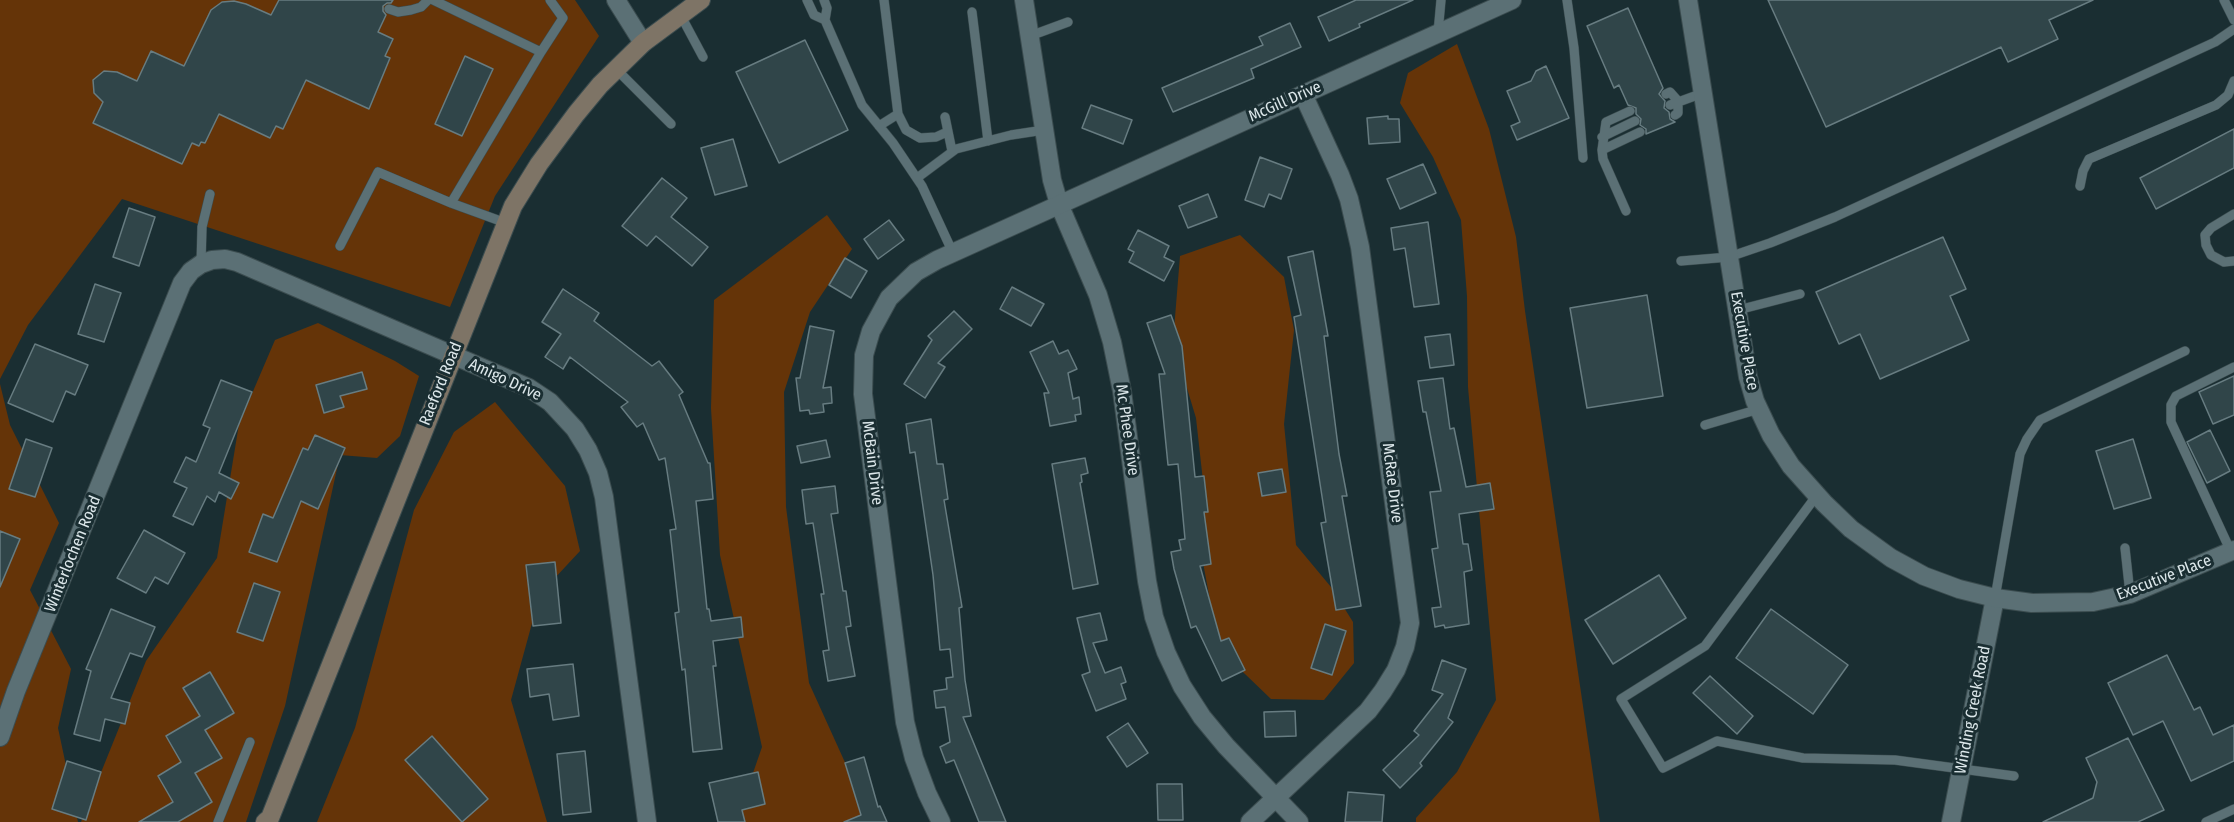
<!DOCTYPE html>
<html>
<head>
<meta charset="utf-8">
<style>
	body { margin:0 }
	canvas { display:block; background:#1a2e32 }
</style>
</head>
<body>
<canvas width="2234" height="822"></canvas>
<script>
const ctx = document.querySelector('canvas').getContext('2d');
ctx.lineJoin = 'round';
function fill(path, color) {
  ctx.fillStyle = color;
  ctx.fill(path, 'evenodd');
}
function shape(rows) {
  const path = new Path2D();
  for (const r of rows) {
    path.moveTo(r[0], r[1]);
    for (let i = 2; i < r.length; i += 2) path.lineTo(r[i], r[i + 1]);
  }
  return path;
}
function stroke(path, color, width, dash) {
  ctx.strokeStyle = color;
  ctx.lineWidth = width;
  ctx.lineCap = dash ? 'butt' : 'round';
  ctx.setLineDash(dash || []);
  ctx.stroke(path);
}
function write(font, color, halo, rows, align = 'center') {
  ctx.font = font + ' "Fira Sans Condensed",sans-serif';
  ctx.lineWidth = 6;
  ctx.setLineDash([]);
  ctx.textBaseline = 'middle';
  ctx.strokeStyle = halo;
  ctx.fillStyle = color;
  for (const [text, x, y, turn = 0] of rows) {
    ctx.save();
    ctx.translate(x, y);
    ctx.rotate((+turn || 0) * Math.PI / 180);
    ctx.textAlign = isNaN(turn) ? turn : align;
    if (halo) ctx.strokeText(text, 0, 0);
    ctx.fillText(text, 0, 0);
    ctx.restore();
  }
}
const green = shape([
	[0,0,575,0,599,36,495,196,450,307,122,199,28,325,0,379],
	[1457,44,1489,129,1516,237,1525,311,1600,822,1416,822,1416,818,1457,772,1496,700,1468,387,1467,296,1461,220,1433,157,1400,103,1408,73],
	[827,215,852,249,810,312,784,392,786,507,809,683,872,822,736,822,762,747,720,555,711,408,714,300],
	[1240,235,1284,277,1294,330,1284,424,1296,545,1331,587,1353,622,1354,663,1324,700,1271,699,1219,649,1202,557,1204,490,1196,418,1173,342,1180,256],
	[318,323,395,361,419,376,400,436,377,458,340,455,285,706,246,822,81,822,146,661,217,558,239,424,275,340],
	[0,384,10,425,59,523,30,590,71,669,58,728,78,822,0,822],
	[495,402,565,486,580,551,540,594,511,700,547,822,317,822,355,728,414,510,454,432]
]);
const building = shape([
	[279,0,393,0,391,3,387,3,383,6,383,11,386,15,378,32,393,39,385,56,390,58,369,109,306,80,283,129,276,126,270,138,219,114,205,143,201,142,199,146,192,143,182,164,93,123,103,102,94,93,93,80,104,71,117,72,137,81,151,51,184,66,211,10,222,2,234,1,246,4,271,15,279,0],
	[1356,0,1413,0,1359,24,1360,27,1329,41,1318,17,1356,0],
	[1768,0,2093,0,2049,20,2058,39,2008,62,2001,47,1826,127,1768,0],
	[1628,8,1663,88,1659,94,1665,101,1664,108,1669,112,1670,119,1675,122,1646,134,1646,129,1640,125,1641,119,1636,114,1636,108,1628,105,1619,85,1614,88,1587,26,1628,8],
	[1290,23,1301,47,1251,69,1254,78,1173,112,1162,88,1263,45,1259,37,1290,23],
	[805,40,848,130,779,163,736,72,805,40],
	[465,56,493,69,462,136,435,124,465,56],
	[1546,66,1569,118,1517,140,1511,126,1520,122,1507,91,1531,81,1536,71,1546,66],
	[1091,105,1132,120,1123,144,1082,128,1091,105],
	[1388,116,1388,119,1399,119,1400,142,1369,144,1367,118,1388,116],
	[2234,129,2234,168,2156,209,2140,178,2234,129],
	[733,139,747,186,715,195,701,148,733,139],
	[1260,157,1292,169,1281,199,1269,194,1264,207,1245,200,1260,157],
	[1423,164,1436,193,1400,209,1387,179,1423,164],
	[662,178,687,198,671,217,708,247,692,266,656,236,647,246,622,226,662,178],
	[1208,194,1217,217,1188,228,1179,206,1208,194],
	[129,208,155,217,139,266,113,257,129,208],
	[889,220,904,240,878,259,864,239,889,220],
	[1428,222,1439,304,1414,307,1405,248,1394,250,1391,228,1428,222],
	[1138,230,1169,246,1164,257,1174,262,1164,281,1129,262,1134,252,1128,249,1138,230],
	[1943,237,1966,289,1950,296,1969,340,1880,379,1860,334,1839,344,1816,292,1943,237],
	[1313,251,1328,336,1324,336,1339,454,1347,496,1342,496,1361,606,1336,610,1321,523,1326,522,1294,317,1301,315,1288,257,1313,251],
	[845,258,867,271,851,298,829,285,845,258],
	[95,284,121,293,104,342,78,334,95,284],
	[1012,287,1044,304,1031,326,1000,309,1012,287],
	[563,289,599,313,594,321,652,366,659,361,683,392,679,395,708,463,710,463,713,499,696,501,707,609,709,609,711,621,741,617,743,637,713,641,716,666,713,666,722,749,693,752,685,669,682,670,675,613,679,612,670,530,676,529,665,458,659,460,643,423,637,427,621,407,628,402,570,357,563,369,545,357,561,334,542,322,563,289],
	[1647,295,1663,396,1587,408,1570,308,1647,295],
	[954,311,972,329,938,363,945,367,925,398,904,384,932,340,928,336,954,311],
	[1171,315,1182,346,1195,477,1204,476,1208,512,1204,512,1211,564,1200,566,1221,641,1229,638,1245,670,1222,681,1196,626,1191,628,1174,569,1171,552,1181,550,1179,540,1185,539,1178,464,1168,465,1159,374,1165,374,1147,323,1171,315],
	[810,326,834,331,823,388,831,387,832,403,823,404,824,412,810,414,809,410,800,411,796,378,800,378,810,326],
	[1450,334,1454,365,1430,368,1425,337,1450,334],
	[1053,341,1059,354,1068,350,1077,369,1068,373,1073,399,1079,397,1081,414,1075,415,1076,421,1050,426,1044,393,1049,393,1030,352,1053,341],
	[35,344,88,365,75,395,66,391,53,422,8,403,35,344],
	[362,372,367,389,340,396,344,407,324,413,316,385,362,372],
	[2234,376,2234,415,2213,424,2199,392,2234,376],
	[1443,378,1450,429,1454,428,1466,487,1490,483,1494,509,1459,514,1463,544,1468,544,1472,570,1464,572,1469,624,1445,628,1444,625,1435,627,1432,608,1441,607,1432,549,1438,548,1430,492,1441,491,1426,412,1423,412,1418,381,1443,378],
	[221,380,252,392,219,473,239,483,231,499,219,492,215,502,207,496,193,525,173,516,187,488,174,482,186,457,196,462,210,428,203,425,221,380],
	[931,419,937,464,943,464,948,499,944,500,962,607,959,608,965,680,971,716,963,717,1006,822,979,822,954,760,946,763,940,747,950,742,945,707,936,708,934,691,947,689,946,678,953,677,950,649,940,650,933,575,915,452,910,453,906,424,931,419],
	[2210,430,2230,471,2207,483,2187,442,2210,430],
	[315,435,345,448,318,509,301,501,277,562,249,552,263,514,273,518,303,448,308,450,315,435],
	[26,439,52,448,35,497,9,489,26,439],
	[2133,439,2151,498,2114,509,2096,451,2133,439],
	[826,440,830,457,801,463,797,446,826,440],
	[1085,458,1088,473,1081,475,1082,482,1080,483,1098,584,1073,589,1052,464,1085,458],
	[1282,469,1286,492,1262,496,1258,473,1282,469],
	[835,486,838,513,831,514,843,591,846,591,851,626,846,627,855,676,828,681,823,651,829,650,821,594,824,594,813,523,806,524,802,490,835,486],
	[144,530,185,553,168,584,155,577,146,593,117,578,144,530],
	[0,531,20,539,0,587,0,531],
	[555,562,561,623,533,626,526,565,555,562],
	[1659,575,1686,618,1613,664,1585,620,1659,575],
	[254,583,280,592,263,641,237,632,254,583],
	[111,609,155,627,142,657,130,653,111,698,130,703,125,724,105,719,100,741,74,734,91,671,86,669,111,609],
	[1771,609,1848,665,1813,714,1736,658,1771,609],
	[1100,613,1107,640,1093,643,1105,673,1121,667,1126,682,1121,684,1126,699,1096,711,1082,675,1090,672,1077,618,1100,613],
	[1325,624,1346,631,1332,675,1311,668,1325,624],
	[2167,655,2194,710,2200,707,2213,735,2234,725,2234,761,2191,781,2163,721,2133,735,2108,683,2167,655],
	[1442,660,1466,669,1448,718,1453,722,1420,763,1422,766,1400,788,1383,770,1419,735,1414,731,1443,694,1432,690,1442,660],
	[573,664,579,716,553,720,549,694,530,697,527,669,573,664],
	[210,672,234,713,205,730,222,758,195,773,212,802,178,822,139,822,173,802,158,776,181,762,166,736,200,716,183,688,210,672],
	[1710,676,1753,716,1737,734,1693,693,1710,676],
	[1295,711,1296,736,1265,737,1264,712,1295,711],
	[1128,723,1148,753,1127,767,1107,737,1128,723],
	[432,736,488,799,462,822,405,760,432,736],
	[2128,738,2164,810,2138,822,2043,822,2093,798,2097,782,2086,758,2128,738],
	[585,751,591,812,563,815,557,754,585,751],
	[864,757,878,807,880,806,887,822,844,822,861,815,845,763,864,757],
	[67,761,101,772,86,820,52,809,67,761],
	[758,772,765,804,742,810,745,822,718,822,709,783,758,772],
	[1157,784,1182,784,1183,820,1158,820,1157,784],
	[1348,792,1384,795,1382,822,1345,822,1348,792]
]);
const service = shape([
	[433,0,541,52,451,203,506,223],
	[807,0,814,15,825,20],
	[824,0,827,8,825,20,862,105,893,143,922,186,953,253],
	[884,0,898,114,906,130,920,138,936,137,947,132],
	[1567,0,1574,48,1583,158],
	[2224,0,2234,20],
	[389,9,398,12,411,10,421,7,428,0],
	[972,12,988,141],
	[680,14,703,57],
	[1438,33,1441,0],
	[1030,36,1068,22],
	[541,52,563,18,550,0],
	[616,69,671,124],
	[1666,94,1670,92,1678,101,1678,113,1675,115],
	[1670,105,1703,93],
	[945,117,952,151],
	[879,126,898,114],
	[1602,137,1635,121],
	[1602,150,1640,132],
	[917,178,956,149,1011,135,1044,130],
	[2080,186,2083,171,2089,159,2216,105,2228,95,2234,81],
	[1626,211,1603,159,1602,150,1606,122,1630,111],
	[2234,214,2211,228,2205,235,2206,245,2211,255,2224,262,2234,261],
	[340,246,378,172,451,203],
	[1681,261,1729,257,1770,243,1835,217,2215,42,2234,29],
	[201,264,202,227,210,194],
	[1738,310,1800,294],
	[1705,425,1759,409],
	[1817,495,1705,646,1621,699,1663,768,1717,741,1803,758,1895,760,2014,776],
	[2125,548,2130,594],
	[2232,554,2171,422,2171,405,2176,396,2234,367],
	[1995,598,2020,454,2027,439,2040,420,2185,351],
	[218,822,250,742],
	[2206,822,2234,809]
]);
const minor = shape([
	[616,0,643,43],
	[1024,0,1052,180,1059,204,1098,295,1112,342,1122,391,1147,581,1154,617,1166,652,1182,686,1202,717,1226,746,1299,822],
	[0,737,16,691,182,283,191,271,201,264,212,260,225,259,237,262,529,388,550,402,575,429,588,450,598,473,604,497,647,822],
	[1250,822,1368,711,1383,691,1396,670,1405,647,1410,623,1360,247,1349,199,1340,175,1303,94],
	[1951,822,1995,598]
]);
const tertiary = shape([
	[1688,0,1748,377,1755,401,1771,435,1791,466,1824,503,1851,529,1891,558,1924,576,1959,589,1995,598,2032,603,2093,602,2130,594,2234,550],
	[941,822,927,793,914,758,905,722,863,394,864,355,871,331,889,298,916,272,937,260,1512,0]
]);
const secondary = shape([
	[265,822,270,818,513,206,539,164,576,114,600,85,643,43,701,0]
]);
const streetNames = [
	["McGill Drive",1285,102,-24],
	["Executive Place",1744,341,80],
	["Amigo Drive",505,380,25],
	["Raeford Road",441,384,-68],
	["Mc Phee Drive",1127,430,82],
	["McBain Drive",872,463,83],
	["McRae Drive",1392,483,83],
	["Winterlochen Road",73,554,-68],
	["Executive Place",2164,578,-21],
	["Winding Creek Road",1973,710,-79]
];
fill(green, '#653408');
fill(building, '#304549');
stroke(building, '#677c81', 1.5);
stroke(service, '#3b4c4f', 10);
stroke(minor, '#3b4c4f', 20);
stroke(tertiary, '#3b4c4f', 20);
stroke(secondary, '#3b4c4f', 20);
stroke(service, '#5b7075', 9);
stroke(minor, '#5b7075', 18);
stroke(tertiary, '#5b7075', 18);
stroke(secondary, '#7e7466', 18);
write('16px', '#dce7ea', '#1a2e32', streetNames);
</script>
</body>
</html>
